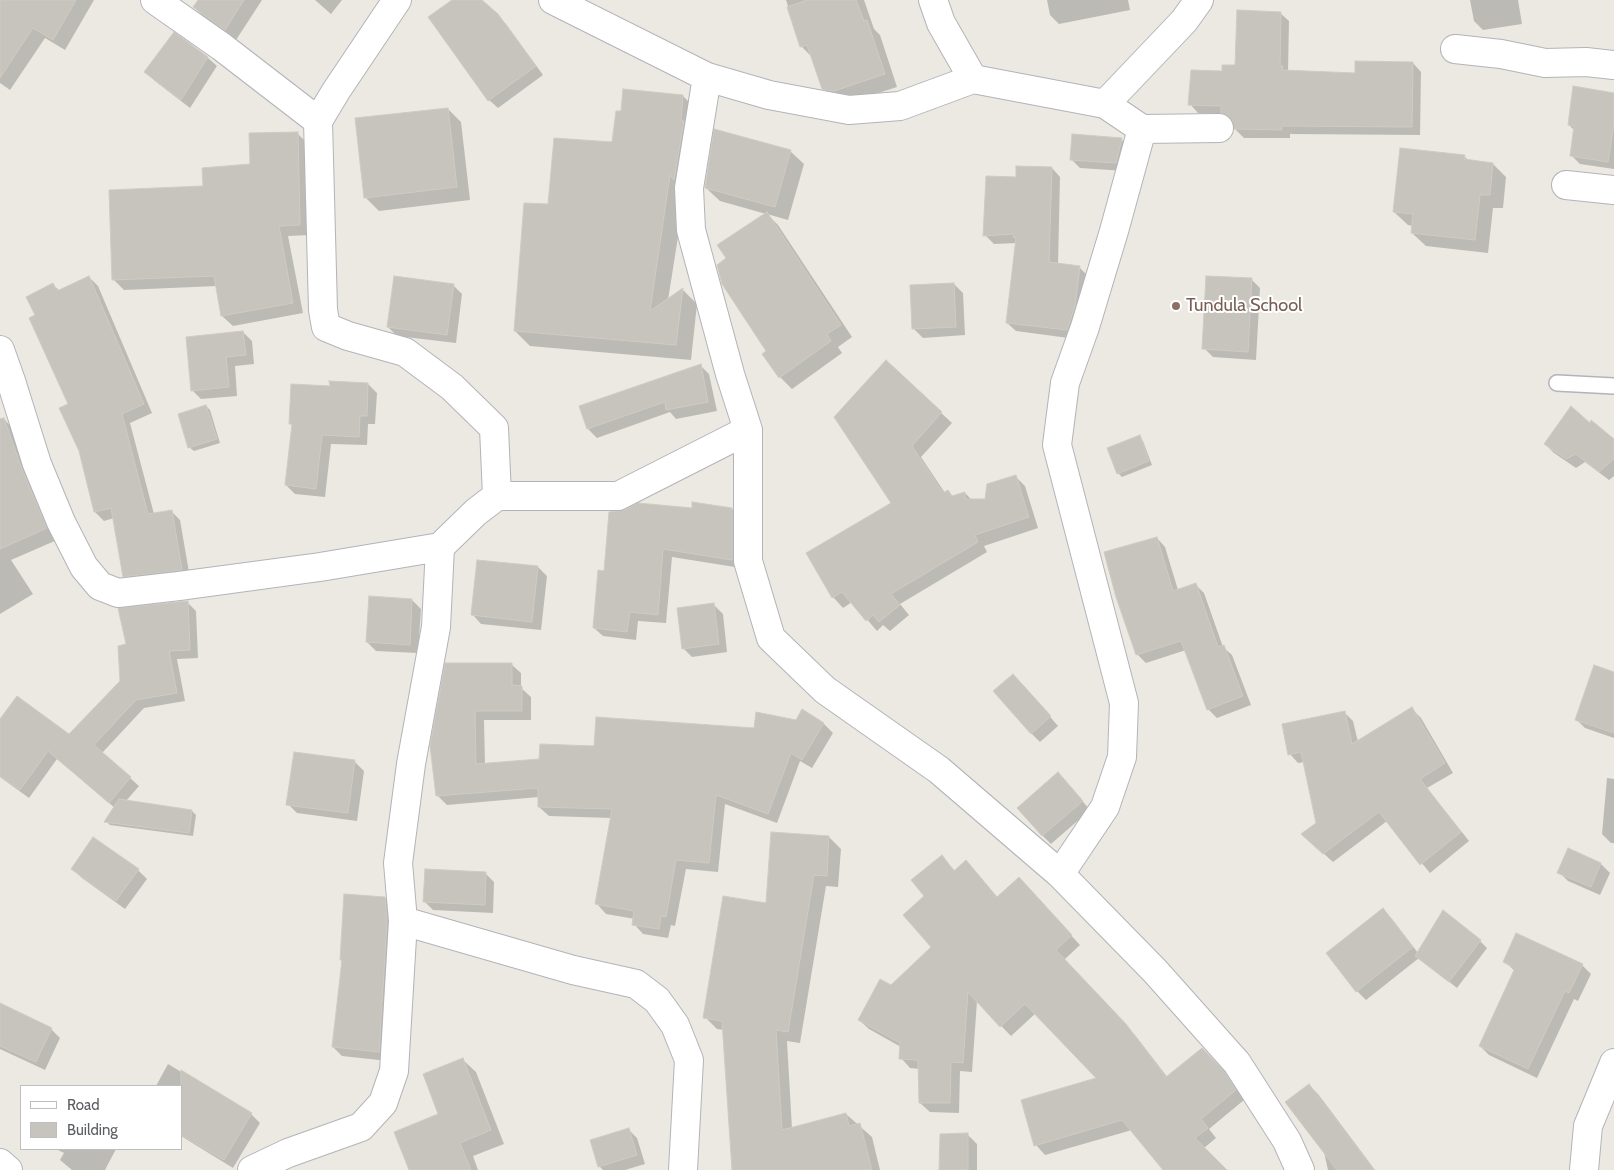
<!DOCTYPE html>
<html>
<head>
<meta charset="utf-8">
<style>
	body { margin:0 }
	#map { position:relative; width:1614px; height:1170px; overflow:hidden; background:#ece9e2; font-family:Cabin,sans-serif }
	canvas { display:block }
	.legend { position:absolute; left:20px; top:1085px; width:162px; height:65px; box-sizing:border-box; background:#fff; border:1px solid #bdbec0; margin:0; padding:6px 9px; list-style:none; font-size:15px; color:#5a5d61 }
	.legend li { display:flex; align-items:center; gap:10px; height:25px }
	.legend b { width:25px; border:1px solid #bdbec0 }
</style>
</head>
<body>
<div id="map">
<canvas width="1614" height="1170"></canvas>
<ul class="legend">
<li><b style="height:6px;background:#fff"></b>Road</li>
<li><b style="height:14px;background:#c7c4be"></b>Building</li>
</ul>
</div>
<script>
const ctx = document.querySelector('canvas').getContext('2d');
ctx.lineJoin = 'round';
function fill(path, color) {
  ctx.fillStyle = color;
  ctx.fill(path, 'evenodd');
}
function shape(rows) {
  const path = new Path2D();
  for (const r of rows) {
    path.moveTo(r[0], r[1]);
    for (let i = 2; i < r.length; i += 2) path.lineTo(r[i], r[i + 1]);
  }
  return path;
}
function stroke(path, color, width, dash) {
  ctx.strokeStyle = color;
  ctx.lineWidth = width;
  ctx.lineCap = dash ? 'butt' : 'round';
  ctx.setLineDash(dash || []);
  ctx.stroke(path);
}
function write(font, color, halo, rows, align = 'center') {
  ctx.font = font + ' Cabin,sans-serif';
  ctx.lineWidth = 4;
  ctx.setLineDash([]);
  ctx.textBaseline = 'middle';
  ctx.strokeStyle = halo;
  ctx.fillStyle = color;
  for (const [text, x, y, turn = 0] of rows) {
    ctx.save();
    ctx.translate(x, y);
    ctx.rotate((+turn || 0) * Math.PI / 180);
    ctx.textAlign = isNaN(turn) ? turn : align;
    if (halo) ctx.strokeText(text, 0, 0);
    ctx.fillText(text, 0, 0);
    ctx.restore();
  }
}
const shadow = shape([
	[0,0,94,0,65,50,45,38,10,90,0,83],
	[200,0,262,0,236,40,205,18,194,7],
	[315,0,342,0,331,14],
	[455,0,480,0,506,24,543,75,498,108,489,100,430,17],
	[786,0,864,0,874,29,880,35,897,87,847,103,836,101,823,88,812,57,801,46],
	[1047,0,1128,0,1130,10,1059,24,1050,15],
	[1470,0,1518,0,1522,24,1483,30,1474,21],
	[1280,13,1289,21,1288,72,1356,75,1413,63,1421,72,1420,135,1290,134,1290,138,1244,138,1235,129,1234,122,1224,114,1198,113,1190,104,1223,73,1236,66],
	[208,58,217,66,190,108,155,81,146,72],
	[1614,94,1614,169,1580,164,1571,155,1575,131,1569,125],
	[683,96,698,111,668,300,683,290,697,304,691,360,530,346,515,331,549,205,613,144],
	[448,109,461,122,470,200,379,211,365,197],
	[298,134,308,144,310,235,288,236,303,313,233,326,222,316,217,286,124,290,114,280,205,187,251,165],
	[1121,139,1130,148,1125,171,1080,168,1071,159],
	[790,151,804,164,788,220,767,214,778,225,852,337,838,347,842,353,792,389,780,377,763,354,768,351,728,258,766,214,720,201,706,188],
	[1464,156,1469,161,1493,164,1506,177,1503,208,1493,208,1488,253,1426,246,1412,233,1413,226,1408,225,1394,212],
	[1052,168,1060,177,1058,265,1079,267,1088,276,1076,339,1016,331,1007,323,1017,243,994,244,985,235,1017,179],
	[89,277,98,286,152,413,130,423,154,514,171,511,180,520,190,578,133,585,124,576,114,518,104,521,95,512,69,405,36,315,53,285,60,291],
	[1251,279,1260,288,1256,360,1213,357,1204,348],
	[954,284,963,293,965,335,923,338,914,329],
	[453,285,462,294,456,343,397,336,388,327],
	[243,332,252,341,254,364,235,366,237,396,201,399,192,390],
	[886,362,952,423,921,457,945,493,948,491,953,497,965,493,972,500,986,501,1015,476,1025,486,1038,528,984,546,987,552,900,604,909,615,890,631,883,625,877,631,852,602,843,608,833,597,808,553,893,504],
	[700,365,709,374,717,411,676,419,670,412,597,438,588,429,581,407],
	[368,384,377,393,375,424,368,424,367,445,331,444,325,497,295,494,286,485,293,426,290,423,331,387],
	[206,406,210,410,220,443,194,451,189,447],
	[4,419,15,431,57,540,11,560,33,594,0,614,0,421],
	[1590,424,1614,441,1614,476,1609,480,1585,462,1576,468,1554,453,1545,444],
	[1139,437,1143,441,1152,465,1122,477,1118,473],
	[693,509,732,509,741,518,741,568,672,557,666,623,638,621,636,640,603,636,594,628,605,572],
	[1157,538,1165,547,1178,590,1195,584,1204,593,1223,647,1232,655,1251,705,1217,718,1208,709,1186,650,1146,663,1137,654],
	[538,567,547,576,541,630,481,624,473,615],
	[412,600,421,609,418,653,376,651,367,642],
	[187,602,196,611,198,658,177,659,185,701,144,708,102,753,139,786,126,801,192,811,196,815,193,836,110,825,106,821,115,808,57,759,29,798,0,777,0,733,70,735,121,682,128,645],
	[714,605,723,614,727,652,692,657,683,648],
	[511,664,521,673,521,688,531,697,531,720,484,720,485,765,540,760,595,747,755,730,796,722,803,711,824,724,833,733,812,768,800,761,777,823,725,804,718,872,686,869,675,926,671,925,668,938,643,934,634,924,635,919,606,914,597,904,612,818,549,816,539,807,539,797,447,805,437,795,431,746],
	[1614,673,1614,738,1585,728,1576,719],
	[1022,684,1058,726,1040,742,1031,733],
	[1412,709,1421,718,1453,773,1427,788,1469,841,1430,873,1387,821,1333,862,1312,843,1318,824,1305,762,1298,763,1290,754,1344,712,1353,721,1358,742],
	[355,762,364,771,357,821,297,813,288,804],
	[1607,778,1614,779,1614,843,1611,843,1602,834],
	[1067,783,1090,810,1051,844,1042,835],
	[829,837,841,849,838,887,826,886,800,1043,787,1041,792,1129,846,1114,872,1137,880,1170,733,1170,724,1030,717,1029,705,1017,768,905],
	[1569,850,1601,864,1610,873,1600,895,1568,881,1559,872],
	[942,857,955,871,998,898,1028,889,1080,945,1064,960,1135,1035,1168,1078,1212,1059,1234,1084,1244,1100,1209,1129,1216,1138,1204,1148,1225,1170,1165,1170,1132,1130,1045,1155,1036,1145,1098,1078,1036,1013,1011,1036,977,1001,972,1072,960,1071,959,1113,930,1112,920,1103,920,1069,910,1068,901,1058,901,1047,869,1029,859,1020,891,986,933,947,926,897],
	[73,869,138,870,147,879,125,909,82,878],
	[485,873,494,882,493,913,433,910,424,901],
	[385,898,394,907,388,1061,342,1056,333,1047,343,962,341,960],
	[1383,910,1392,919,1418,953,1480,941,1487,948,1457,988,1419,958,1366,1000,1357,991],
	[1505,962,1582,965,1591,974,1578,1001,1574,999,1537,1078,1489,1055,1480,1046,1515,971],
	[0,1004,51,1029,60,1038,45,1070,0,1049],
	[462,1059,476,1072,504,1144,473,1156,478,1170,411,1170,440,1115],
	[168,1064,251,1114,260,1123,233,1168,181,1136,181,1086,156,1086],
	[1309,1085,1318,1094,1375,1170,1328,1170],
	[628,1129,637,1138,645,1164,625,1170,603,1170,599,1166],
	[968,1135,977,1144,977,1170,941,1170],
	[56,1149,116,1149,105,1170,72,1170,60,1160,64,1153]
]);
const building = shape([
	[0,0,76,0,53,40,33,28,0,78,0,0],
	[198,0,244,0,225,30,193,7,198,0],
	[452,0,482,0,498,14,536,66,488,101,428,17,452,0],
	[807,0,856,0,864,21,867,20,885,74,834,91,822,89,807,45,800,47,787,7,807,0],
	[1237,10,1281,12,1280,66,1283,66,1282,70,1355,73,1355,61,1413,62,1412,127,1282,126,1282,130,1234,129,1232,120,1227,115,1221,113,1221,106,1188,105,1191,70,1222,71,1222,65,1235,65,1237,10],
	[174,32,208,57,181,100,144,72,174,32],
	[1573,86,1614,93,1614,123,1608,162,1570,156,1574,126,1568,125,1573,86],
	[623,89,683,95,681,121,684,121,674,180,670,175,650,311,683,288,676,345,514,331,524,203,548,204,554,138,612,142,616,111,621,111,623,89],
	[448,108,457,187,364,198,355,118,448,108],
	[714,129,791,150,775,207,705,188,714,129],
	[298,132,300,225,279,226,293,303,221,316,214,276,112,280,109,190,203,186,202,168,250,164,249,133,298,132],
	[1072,134,1122,138,1116,163,1070,160,1072,134],
	[1400,148,1465,155,1464,159,1493,163,1490,195,1480,195,1475,240,1411,233,1413,214,1393,212,1400,148],
	[1016,166,1052,167,1049,262,1080,266,1075,306,1067,330,1006,323,1016,238,1013,237,1014,234,983,236,986,176,1016,177,1016,166],
	[767,212,841,325,827,334,831,341,779,378,762,354,766,351,722,284,717,265,726,258,717,245,767,212],
	[89,276,144,404,122,414,148,514,172,510,182,570,123,577,111,508,94,512,79,451,59,408,68,404,29,318,35,315,26,297,53,283,57,291,89,276],
	[394,276,454,284,447,335,387,327,394,276],
	[1206,276,1252,278,1248,352,1202,349,1206,276],
	[954,283,956,327,912,329,910,285,954,283],
	[243,331,246,355,226,357,229,387,191,391,186,337,243,331],
	[886,360,942,412,912,446,943,493,948,490,952,496,965,492,965,499,985,499,987,484,1016,475,1029,517,975,535,978,542,891,594,900,605,879,622,873,615,866,621,842,592,832,598,806,553,891,503,834,417,886,360],
	[701,364,708,402,666,410,665,402,587,429,579,406,701,364],
	[329,381,368,383,367,416,360,416,359,437,322,435,316,489,285,485,292,424,289,424,291,384,330,386,329,381],
	[206,405,217,439,188,448,178,414,206,405],
	[1571,406,1590,423,1591,420,1614,439,1614,459,1599,472,1576,454,1566,459,1544,444,1571,406],
	[4,418,20,464,47,528,0,549,0,419,4,418],
	[1140,435,1149,461,1117,474,1107,448,1140,435],
	[692,502,732,508,732,560,663,549,658,615,630,612,627,632,593,628,598,570,604,571,609,512,625,510,638,503,692,508,692,502],
	[1157,537,1173,591,1196,583,1218,647,1224,645,1243,696,1207,710,1181,641,1136,655,1116,597,1104,552,1157,537],
	[477,560,538,566,532,622,471,615,477,560],
	[369,596,412,599,410,645,366,642,369,596],
	[188,601,190,650,169,651,177,693,136,700,94,745,131,777,109,803,48,751,20,790,0,776,0,719,17,696,69,734,120,681,118,646,126,644,118,608,188,601],
	[714,603,719,644,682,649,677,608,714,603],
	[445,663,512,663,512,685,522,686,522,711,475,711,476,764,539,759,540,744,594,746,596,717,754,728,756,712,796,720,802,709,824,723,802,760,791,753,768,814,716,795,709,863,676,860,666,917,661,916,659,929,632,925,634,911,595,904,612,809,538,807,538,788,436,796,430,746,445,663],
	[1594,665,1614,672,1614,733,1575,720,1594,665],
	[1013,674,1051,716,1031,734,993,691,1013,674],
	[1412,707,1445,763,1420,779,1461,832,1420,865,1379,812,1323,854,1301,834,1316,823,1301,752,1288,755,1282,724,1345,711,1352,744,1412,707],
	[294,752,355,760,348,813,286,805,294,752],
	[1058,772,1083,801,1042,836,1017,808,1058,772],
	[119,799,192,810,189,833,104,822,119,799],
	[771,832,829,836,827,876,814,875,788,1032,776,1030,782,1130,846,1113,849,1126,860,1123,872,1170,732,1170,722,1021,703,1018,723,896,766,903,771,832],
	[93,837,139,869,116,901,71,869,93,837],
	[1568,848,1601,863,1591,887,1557,873,1568,848],
	[942,855,954,871,966,860,997,897,1019,877,1072,935,1056,950,1126,1024,1166,1077,1202,1048,1225,1072,1236,1090,1201,1119,1208,1128,1195,1138,1227,1170,1163,1170,1122,1120,1034,1146,1021,1100,1096,1078,1025,1004,1000,1027,968,992,963,1063,951,1062,950,1103,919,1103,918,1060,899,1059,900,1043,858,1020,880,979,891,985,931,947,903,915,924,896,911,880,942,855],
	[425,869,486,872,485,905,423,902,425,869],
	[344,894,385,897,387,921,379,1052,332,1047,342,960,340,960,344,894],
	[1383,908,1413,947,1356,992,1326,953,1383,908],
	[1443,910,1481,940,1449,982,1415,956,1443,910],
	[1516,933,1583,964,1569,993,1565,991,1528,1069,1479,1046,1515,968,1503,962,1516,933],
	[0,1003,52,1028,36,1062,0,1046,0,1003],
	[463,1058,491,1130,460,1143,471,1170,409,1170,394,1132,438,1114,423,1074,463,1058],
	[181,1070,252,1113,224,1160,181,1135,181,1070],
	[1309,1084,1374,1170,1337,1170,1285,1102,1309,1084],
	[629,1128,637,1155,598,1167,590,1140,629,1128],
	[968,1133,968,1170,939,1170,940,1134,968,1133]
]);
const service = shape([
	[1557,383,1614,386]
]);
const minor = shape([
	[155,0,222,47,318,121],
	[397,0,336,91,318,121,323,310,326,327,348,336,405,352,452,387,494,428,497,496],
	[553,0,707,77,769,95,849,110,900,106,973,79,1105,104,1142,129,1219,128],
	[933,0,941,23,973,79],
	[1455,49,1501,54,1545,63,1586,62,1614,65],
	[707,77,689,188,691,230,730,374,748,430,748,561,771,638,825,690,939,770,1060,874,1155,971,1237,1063,1287,1141,1300,1170],
	[1105,104,1184,21,1199,0],
	[1566,185,1614,190],
	[0,350,11,381,37,464,61,522,84,567,100,586,118,593,179,586,320,567,440,547],
	[1060,874,1105,807,1122,757,1124,703,1057,445,1065,383,1085,327,1114,231,1142,129],
	[403,921,573,970,636,984,657,1000,675,1025,689,1060,683,1170],
	[0,1163,8,1170],
	[252,1170,288,1153,361,1127,383,1103,394,1071,403,921,398,863,411,764,436,627,440,547,476,512,497,496,618,496,748,430],
	[1584,1170,1588,1126,1614,1063]
]);
const markers = [
	[1176,306,5,"#8d6e63"]
];
const educationNames = [
	["Tundula School",1186,306]
];
fill(shadow, '#0003');
fill(building, '#c7c4be');
stroke(building, '#d0cac1', 1);
stroke(service, '#b2b4b8', 18);
stroke(minor, '#b2b4b8', 30);
stroke(service, '#fff', 15);
stroke(minor, '#fff', 28);
for (const [x, y, r, color] of markers) {
  const dot = new Path2D();
  dot.arc(x, y, r, 0, 2 * Math.PI);
  ctx.fillStyle = color;
  ctx.fill(dot);
  stroke(dot, '#fff', 2);
}
write('18px', '#785e54', '#fff', educationNames, 'left');
</script>
</body>
</html>
